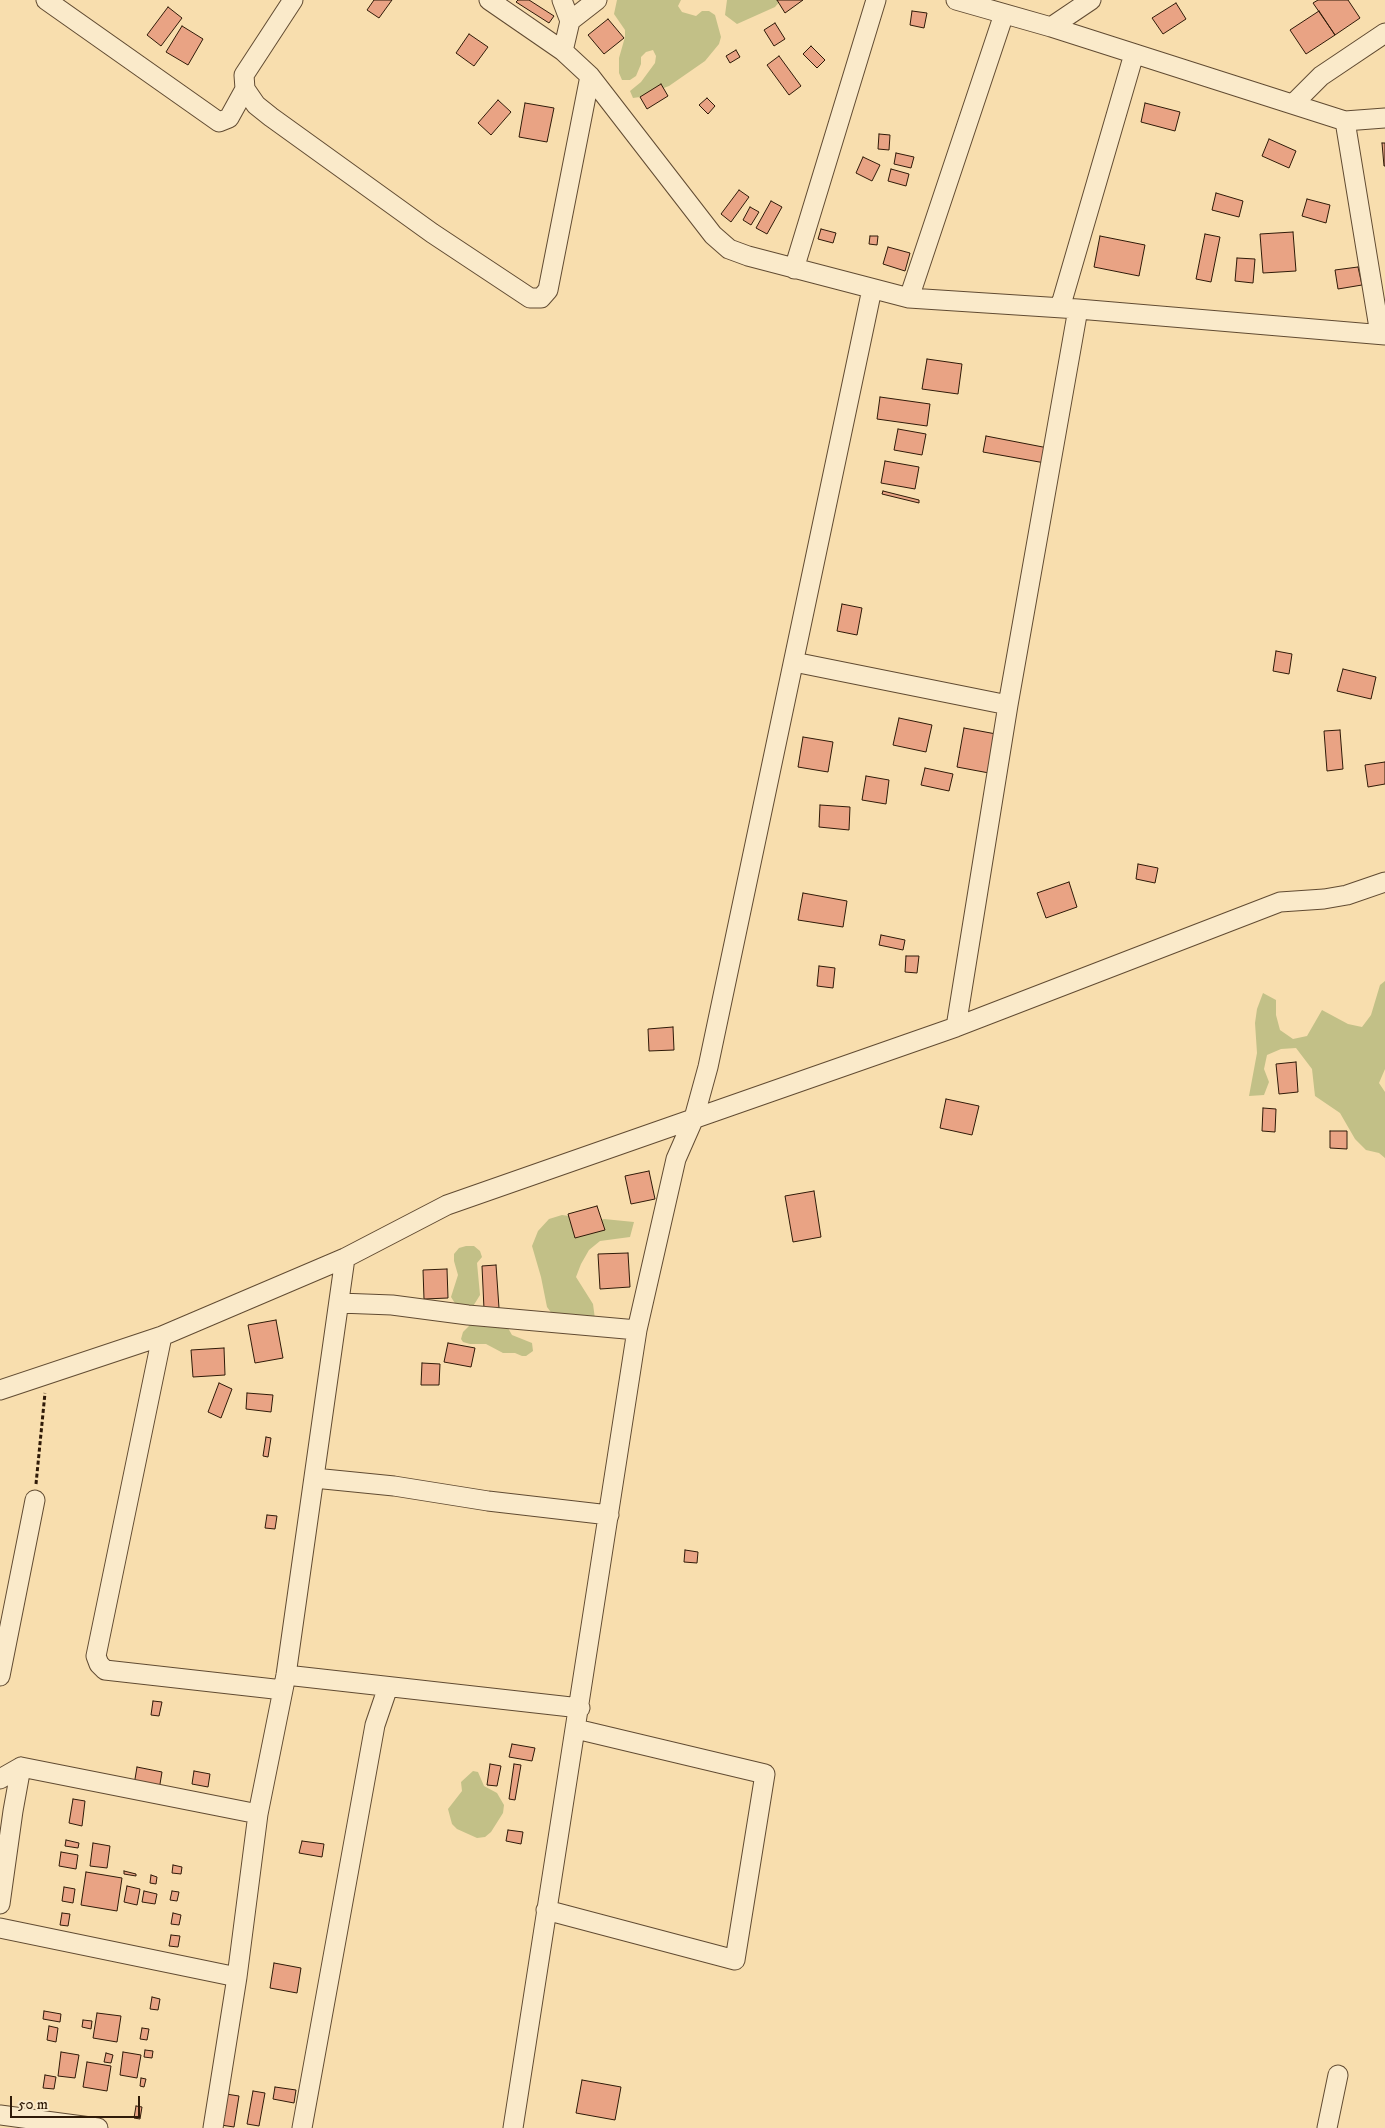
<!DOCTYPE html>
<html>
<head>
<meta charset="utf-8">
<style>
	body { margin:0 }
	#map { position:relative; width:1385px; height:2128px; overflow:hidden; background:#f8deae; font-family:"IM FELL DW Pica",serif }
	canvas { display:block }
	.scale { position:absolute; left:10px; top:2096px; width:130px; height:22px; box-sizing:border-box; border:2px solid #2f1a08; border-top:0; padding-left:6px; font-size:15px; line-height:18px; white-space:nowrap; color:#2f1a08; -webkit-text-stroke:4px #faeaca; paint-order:stroke }
</style>
</head>
<body>
<div id="map">
<canvas width="1385" height="2128"></canvas>
<div class="scale">50 m</div>
</div>
<script>
const ctx = document.querySelector('canvas').getContext('2d');
ctx.lineJoin = 'round';
function fill(path, color) {
  ctx.fillStyle = color;
  ctx.fill(path, 'evenodd');
}
function shape(rows) {
  const path = new Path2D();
  for (const r of rows) {
    path.moveTo(r[0], r[1]);
    for (let i = 2; i < r.length; i += 2) path.lineTo(r[i], r[i + 1]);
  }
  return path;
}
function stroke(path, color, width, dash) {
  ctx.strokeStyle = color;
  ctx.lineWidth = width;
  ctx.lineCap = dash ? 'butt' : 'round';
  ctx.setLineDash(dash || []);
  ctx.stroke(path);
}
const green = shape([
	[617,0,681,0,678,6,682,12,696,16,702,11,709,11,715,15,721,37,719,44,705,61,669,86,640,97,633,98,630,91,641,82,655,63,656,56,653,50,646,52,641,57,641,64,636,76,630,80,622,80,619,73,619,58,625,37,625,30,614,14],
	[727,0,781,0,775,7,737,24,725,15],
	[1385,981,1385,1069,1379,1083,1385,1092,1385,1158,1379,1153,1366,1150,1355,1139,1340,1113,1315,1096,1312,1069,1296,1048,1281,1049,1267,1055,1264,1069,1269,1082,1264,1095,1249,1096,1257,1053,1255,1023,1257,1009,1263,993,1276,1000,1276,1015,1280,1030,1293,1039,1307,1036,1322,1010,1348,1024,1362,1027,1371,1015,1380,985],
	[562,1215,577,1217,590,1223,604,1219,634,1222,630,1237,600,1241,589,1250,581,1264,576,1277,593,1304,595,1319,556,1319,547,1307,541,1277,532,1246,538,1231,549,1219],
	[466,1246,474,1246,480,1251,482,1257,477,1263,480,1295,472,1308,458,1308,451,1297,458,1275,454,1261,454,1254,459,1248],
	[481,1314,504,1321,512,1335,532,1343,533,1351,526,1356,522,1356,515,1353,503,1353,486,1344,470,1344,463,1342,461,1339,463,1332],
	[473,1771,478,1772,484,1786,497,1793,504,1805,503,1813,491,1832,485,1837,477,1838,457,1829,452,1824,448,1809,462,1791,461,1782]
]);
const building = shape([
	[374,0,392,0,379,18,367,10,374,0],
	[518,0,529,0,554,16,549,23,516,2,518,0],
	[777,0,803,0,785,13,777,0],
	[1318,0,1348,0,1360,18,1335,35,1313,3,1318,0],
	[1176,3,1186,19,1163,34,1152,18,1176,3],
	[168,7,182,18,161,46,147,35,168,7],
	[912,11,927,13,924,28,910,25,912,11],
	[1319,11,1335,35,1306,54,1290,30,1319,11],
	[608,19,624,38,604,54,588,35,608,19],
	[775,23,785,39,774,46,764,30,775,23],
	[182,26,203,39,188,65,166,52,182,26],
	[469,34,488,47,474,66,456,53,469,34],
	[811,46,825,60,817,68,803,54,811,46],
	[736,50,740,57,730,63,726,56,736,50],
	[779,56,801,86,789,95,767,65,779,56],
	[661,84,668,96,647,109,640,97,661,84],
	[707,98,715,106,708,114,699,105,707,98],
	[498,100,511,112,491,135,478,123,498,100],
	[525,103,554,108,547,142,519,137,525,103],
	[1145,103,1180,112,1175,131,1141,122,1145,103],
	[879,134,890,135,889,150,878,149,879,134],
	[1269,139,1296,151,1289,168,1262,156,1269,139],
	[1382,143,1385,143,1385,166,1384,166,1382,143],
	[896,153,914,157,911,168,894,164,896,153],
	[863,157,880,165,872,181,856,173,863,157],
	[891,169,909,174,906,186,888,181,891,169],
	[739,190,749,197,731,222,721,214,739,190],
	[1216,193,1243,201,1239,217,1212,210,1216,193],
	[1307,199,1330,205,1326,223,1302,216,1307,199],
	[771,201,782,207,767,234,756,228,771,201],
	[750,207,759,212,751,225,743,220,750,207],
	[821,229,836,233,833,243,818,239,821,229],
	[1293,232,1296,271,1263,273,1260,234,1293,232],
	[1205,234,1220,237,1211,282,1196,279,1205,234],
	[870,236,878,236,877,245,869,244,870,236],
	[1100,236,1145,245,1139,276,1094,267,1100,236],
	[888,247,910,253,905,271,883,264,888,247],
	[1237,258,1255,259,1253,283,1235,281,1237,258],
	[1358,267,1362,285,1338,289,1335,270,1358,267],
	[927,359,962,364,958,394,922,389,927,359],
	[880,397,930,404,927,426,877,419,880,397],
	[898,429,926,434,922,455,894,450,898,429],
	[986,436,1048,448,1045,463,983,452,986,436],
	[885,461,919,467,915,489,881,483,885,461],
	[883,491,919,500,919,503,882,494,883,491],
	[842,604,862,608,857,635,837,631,842,604],
	[1276,651,1292,654,1289,674,1273,671,1276,651],
	[1343,669,1376,677,1371,699,1337,691,1343,669],
	[899,718,932,725,926,752,893,745,899,718],
	[964,728,996,734,989,773,957,767,964,728],
	[1340,730,1343,769,1327,771,1324,731,1340,730],
	[803,737,833,742,828,772,798,767,803,737],
	[1385,762,1385,784,1368,787,1365,765,1385,762],
	[925,768,953,774,949,791,921,785,925,768],
	[866,776,889,780,886,804,862,800,866,776],
	[820,805,850,807,849,830,819,827,820,805],
	[1138,864,1158,868,1155,883,1136,879,1138,864],
	[1069,882,1077,907,1046,918,1037,893,1069,882],
	[803,893,847,901,843,927,798,920,803,893],
	[881,935,905,940,903,950,879,945,881,935],
	[906,956,919,956,917,973,905,972,906,956],
	[819,966,835,968,833,988,817,986,819,966],
	[673,1027,674,1050,649,1051,648,1029,673,1027],
	[1296,1062,1298,1092,1279,1094,1276,1064,1296,1062],
	[946,1099,979,1106,972,1135,940,1128,946,1099],
	[1263,1108,1276,1109,1275,1132,1262,1131,1263,1108],
	[1330,1131,1347,1131,1347,1149,1330,1148,1330,1131],
	[649,1171,655,1199,631,1204,625,1176,649,1171],
	[814,1191,821,1237,793,1242,785,1196,814,1191],
	[597,1206,605,1230,575,1238,568,1214,597,1206],
	[628,1253,630,1287,600,1289,598,1254,628,1253],
	[496,1265,499,1308,484,1309,482,1266,496,1265],
	[447,1269,448,1298,424,1299,423,1270,447,1269],
	[276,1320,283,1358,255,1363,248,1325,276,1320],
	[448,1343,475,1348,471,1367,444,1362,448,1343],
	[224,1348,225,1375,193,1377,191,1350,224,1348],
	[422,1363,440,1364,439,1385,421,1385,422,1363],
	[219,1383,232,1389,221,1418,208,1412,219,1383],
	[247,1393,273,1395,271,1412,246,1409,247,1393],
	[266,1437,271,1438,268,1457,263,1456,266,1437],
	[267,1515,277,1516,275,1529,265,1528,267,1515],
	[685,1550,698,1552,697,1563,684,1562,685,1550],
	[153,1701,162,1702,159,1716,151,1715,153,1701],
	[512,1744,535,1748,532,1761,509,1757,512,1744],
	[490,1764,501,1766,497,1786,487,1785,490,1764],
	[514,1764,521,1765,515,1800,509,1799,514,1764],
	[137,1767,162,1772,159,1790,134,1785,137,1767],
	[194,1771,210,1774,208,1787,192,1784,194,1771],
	[73,1799,85,1801,82,1826,69,1823,73,1799],
	[508,1830,523,1832,521,1844,506,1841,508,1830],
	[66,1840,79,1843,78,1848,65,1846,66,1840],
	[302,1841,324,1844,322,1857,299,1853,302,1841],
	[93,1843,110,1846,107,1868,90,1866,93,1843],
	[61,1852,78,1855,76,1869,59,1866,61,1852],
	[173,1865,182,1867,181,1874,172,1873,173,1865],
	[124,1871,136,1874,136,1876,124,1874,124,1871],
	[86,1872,122,1878,117,1911,81,1905,86,1872],
	[151,1875,157,1877,156,1884,150,1883,151,1875],
	[127,1886,140,1889,137,1905,124,1902,127,1886],
	[64,1887,75,1889,73,1903,62,1901,64,1887],
	[144,1891,157,1894,155,1904,142,1902,144,1891],
	[172,1891,179,1892,177,1901,170,1900,172,1891],
	[62,1913,70,1914,68,1926,60,1925,62,1913],
	[173,1913,181,1915,179,1925,171,1924,173,1913],
	[171,1935,180,1936,178,1947,169,1946,171,1935],
	[274,1963,301,1968,297,1993,270,1988,274,1963],
	[152,1997,160,1999,158,2010,150,2009,152,1997],
	[44,2011,61,2014,60,2022,43,2019,44,2011],
	[97,2013,121,2016,117,2042,93,2038,97,2013],
	[83,2020,92,2021,91,2029,82,2027,83,2020],
	[49,2026,58,2028,56,2042,47,2040,49,2026],
	[142,2028,149,2029,147,2040,140,2039,142,2028],
	[145,2050,153,2051,152,2058,144,2057,145,2050],
	[61,2052,79,2055,75,2078,58,2076,61,2052],
	[123,2052,141,2055,137,2078,120,2075,123,2052],
	[106,2053,113,2055,111,2063,104,2062,106,2053],
	[87,2062,111,2066,107,2091,83,2087,87,2062],
	[45,2075,56,2077,54,2089,43,2088,45,2075],
	[141,2078,146,2079,144,2087,140,2086,141,2078],
	[582,2080,621,2087,615,2120,576,2113,582,2080],
	[275,2087,296,2090,294,2103,273,2099,275,2087],
	[253,2091,265,2093,259,2126,247,2124,253,2091],
	[226,2094,239,2096,234,2127,221,2125,226,2094],
	[136,2106,142,2107,140,2119,134,2118,136,2106]
]);
const path = shape([
	[36,1484,45,1393]
]);
const minor = shape([
	[46,0,219,122,229,118,245,89],
	[293,0,244,75,245,89,256,105,271,117,432,233,530,298,541,298,548,290,590,76],
	[489,0,563,51,590,76,713,235,729,249,748,256,909,298,1078,309,1385,335],
	[562,0,570,21,563,51],
	[956,0,1051,27,1345,121,1385,118],
	[570,21,597,0],
	[1051,27,1091,0],
	[1293,104,1321,76,1385,33],
	[1345,121,1380,334],
	[794,269,876,0],
	[909,298,1004,14],
	[1060,308,1134,54],
	[794,662,1008,705],
	[956,1027,1008,705,1078,309],
	[339,1303,392,1305,468,1315,637,1330],
	[162,1336,96,1656,99,1664,105,1670,283,1690],
	[0,1390,162,1336,345,1258,447,1205,956,1027,1280,902,1324,899,1347,895,1385,882],
	[314,1478,394,1486,488,1501,609,1515],
	[286,1675,580,1708],
	[0,1676,35,1500],
	[0,1779,21,1767,258,1814],
	[0,1904,13,1811,21,1767],
	[546,1910,735,1960,765,1774,576,1729],
	[0,1928,237,1977],
	[0,2115,98,2128],
	[213,2128,237,1977,258,1814,286,1675,345,1258],
	[302,2128,375,1725,388,1687],
	[513,2128,637,1330,676,1159,694,1118,708,1067,872,289],
	[1327,2128,1338,2075]
]);
fill(green, '#c2c087');
fill(building, '#e9a384');
stroke(building, '#2f1a08', 1);
stroke(minor, '#614b32', 21);
stroke(path, '#2f1a08', 3, [4, 2.5]);
stroke(minor, '#faeaca', 19);
</script>
</body>
</html>
